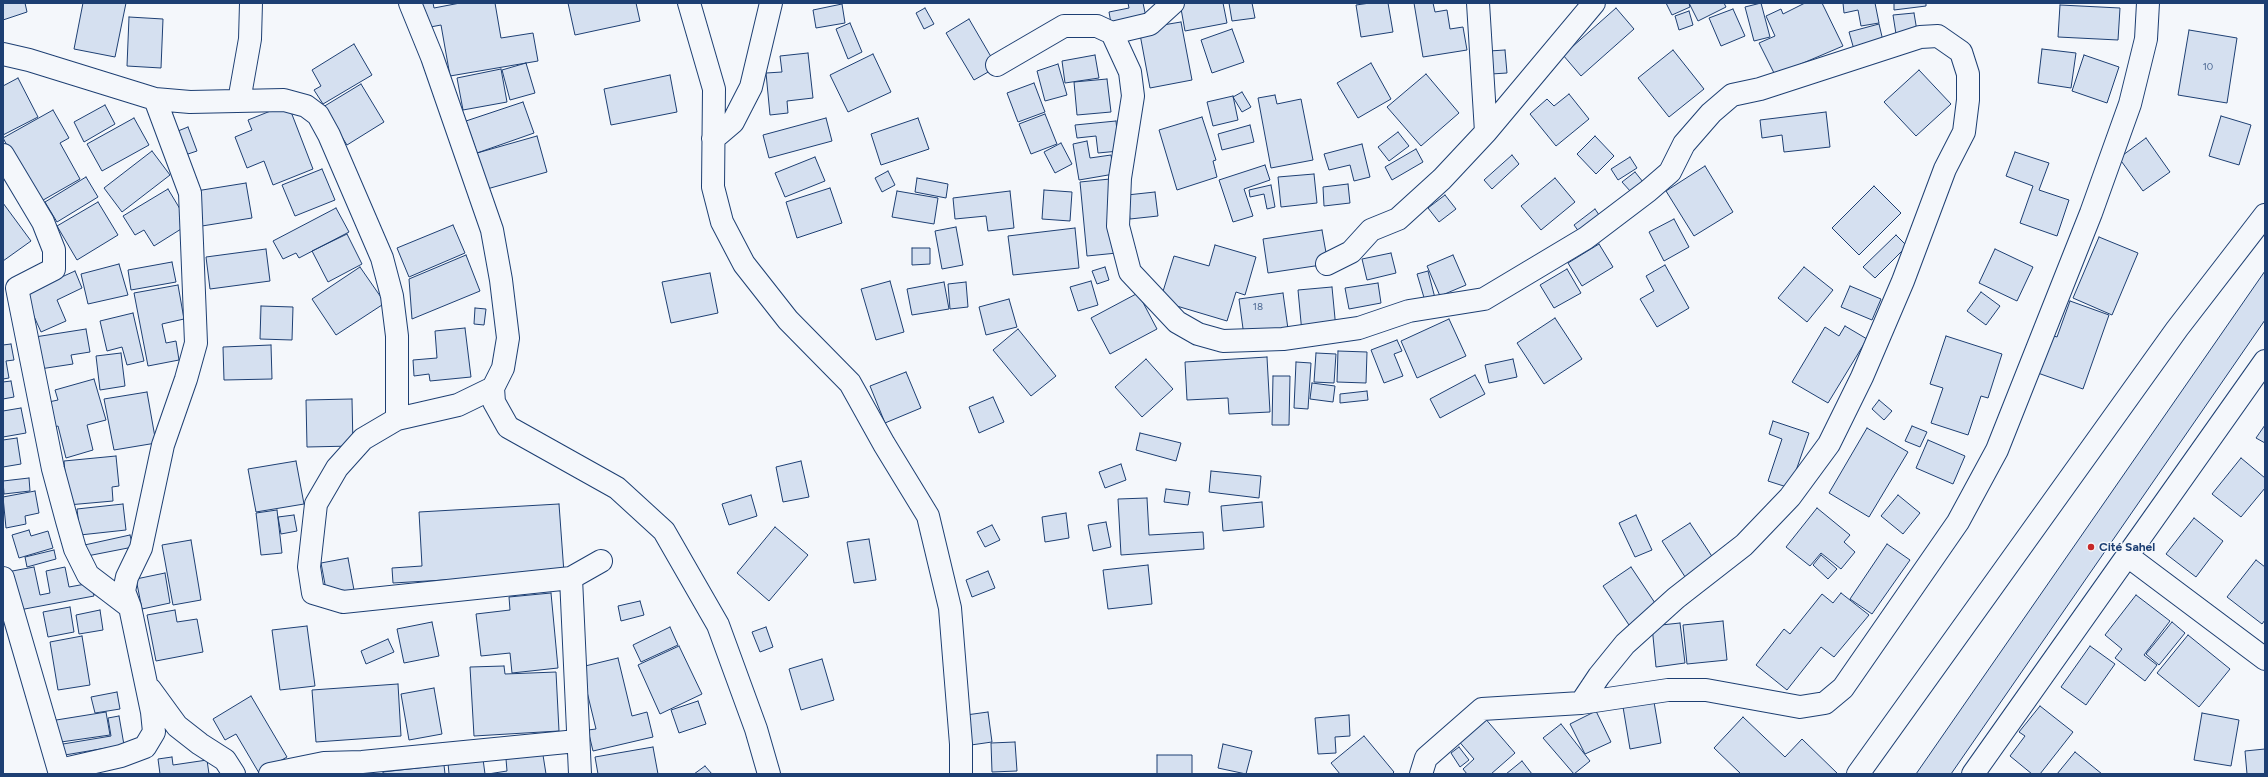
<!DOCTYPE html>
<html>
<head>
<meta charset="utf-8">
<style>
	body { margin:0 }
	#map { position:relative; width:2268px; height:777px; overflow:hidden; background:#f4f7fb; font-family:Figtree,sans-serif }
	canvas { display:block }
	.frame { position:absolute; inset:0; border:4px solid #1d3f73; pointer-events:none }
</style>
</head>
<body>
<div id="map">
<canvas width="2268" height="777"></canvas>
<div class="frame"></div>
</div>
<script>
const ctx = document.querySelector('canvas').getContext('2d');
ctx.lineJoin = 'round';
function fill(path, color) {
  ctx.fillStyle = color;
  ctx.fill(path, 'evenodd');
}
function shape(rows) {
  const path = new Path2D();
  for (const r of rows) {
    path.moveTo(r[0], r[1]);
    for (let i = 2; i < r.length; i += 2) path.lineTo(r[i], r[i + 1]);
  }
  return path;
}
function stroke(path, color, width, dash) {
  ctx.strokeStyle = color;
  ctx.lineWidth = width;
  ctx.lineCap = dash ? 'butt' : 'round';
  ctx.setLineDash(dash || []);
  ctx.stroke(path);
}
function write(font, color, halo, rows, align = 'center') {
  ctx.font = font + ' Figtree,sans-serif';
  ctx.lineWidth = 3;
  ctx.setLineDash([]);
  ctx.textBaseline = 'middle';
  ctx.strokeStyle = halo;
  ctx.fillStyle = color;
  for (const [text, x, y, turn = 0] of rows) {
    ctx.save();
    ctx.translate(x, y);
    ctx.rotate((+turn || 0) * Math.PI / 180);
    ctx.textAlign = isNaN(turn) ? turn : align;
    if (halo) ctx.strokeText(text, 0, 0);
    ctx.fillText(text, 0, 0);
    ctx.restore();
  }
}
const building = shape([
	[3,3,25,3,27,12,3,20,3,3],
	[83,3,126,3,115,57,74,49,83,3],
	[421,3,433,3,434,8,460,3,495,3,501,38,533,33,538,61,450,76,441,25,425,28,421,3],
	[568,3,636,3,640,21,575,35,568,3],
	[1128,3,1143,3,1147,22,1112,29,1109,12,1129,8,1128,3],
	[1180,3,1223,3,1227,23,1185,31,1180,3],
	[1229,3,1252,3,1255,18,1232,21,1229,3],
	[1370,3,1388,3,1393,32,1361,37,1356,5,1370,3],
	[1414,3,1433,3,1435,12,1447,10,1450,29,1463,27,1467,50,1423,57,1414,3],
	[1666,3,1689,3,1690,7,1672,15,1666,3],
	[1689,3,1724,3,1726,7,1698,21,1689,3],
	[1761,3,1770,37,1754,41,1745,7,1761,3],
	[1805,3,1822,3,1843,46,1775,75,1759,43,1775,36,1766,16,1781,9,1783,14,1805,3],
	[1843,3,1875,3,1879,23,1861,26,1858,10,1844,13,1843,3],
	[1894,3,1926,3,1926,6,1894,10,1894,3],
	[842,4,845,23,816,28,813,10,842,4],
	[2060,5,2120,8,2118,40,2058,37,2060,5],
	[925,8,934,24,924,29,916,13,925,8],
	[1616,8,1634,29,1581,76,1563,55,1616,8],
	[1733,9,1745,36,1721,46,1709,18,1733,9],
	[1689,11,1693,25,1679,30,1675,16,1689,11],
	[1914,13,1917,31,1896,34,1893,15,1914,13],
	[129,17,163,19,161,68,127,66,129,17],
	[969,19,997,67,974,80,946,33,969,19],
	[1181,22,1192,80,1150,88,1139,29,1181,22],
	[850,23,862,52,848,59,836,29,850,23],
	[1879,24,1884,45,1855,53,1849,32,1879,24],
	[1232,29,1244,62,1212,73,1201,40,1232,29],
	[2189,30,2237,38,2227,103,2178,95,2189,30],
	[354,44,372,75,323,104,314,90,321,86,312,70,354,44],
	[2042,49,2076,53,2071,88,2038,83,2042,49],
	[1505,50,1507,73,1491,74,1489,51,1505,50],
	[1673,50,1704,89,1669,117,1638,78,1673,50],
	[808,53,813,98,787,101,788,113,770,115,766,73,782,72,780,56,808,53],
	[873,54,891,92,848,112,830,75,873,54],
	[1095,55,1099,78,1065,83,1062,61,1095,55],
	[2084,55,2119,67,2107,103,2072,91,2084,55],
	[526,63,535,93,510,100,502,70,526,63],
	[1371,63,1391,99,1358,118,1337,83,1371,63],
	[1058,64,1067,95,1045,101,1037,71,1058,64],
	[501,69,507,102,463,110,457,78,501,69],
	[1919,70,1951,104,1916,136,1884,102,1919,70],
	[1426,74,1459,113,1421,146,1387,107,1426,74],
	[670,75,677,112,611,125,604,89,670,75],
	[18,78,38,117,3,135,3,86,18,78],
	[1107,79,1111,112,1077,115,1074,82,1107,79],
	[1034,83,1045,112,1018,122,1007,93,1034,83],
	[361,84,384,122,347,145,323,107,361,84],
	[1242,92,1251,107,1242,112,1233,97,1242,92],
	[1569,94,1589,119,1556,146,1530,114,1547,99,1554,106,1569,94],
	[1275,95,1277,104,1301,99,1313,160,1271,168,1258,98,1275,95],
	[1233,96,1238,120,1213,126,1207,102,1233,96],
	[523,102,534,133,477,153,466,121,523,102],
	[288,104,313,169,273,185,264,161,247,168,235,137,252,130,248,120,288,104],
	[105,105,115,124,84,142,74,122,105,105],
	[53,110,69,138,60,143,80,179,38,203,3,138,53,110],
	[1826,112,1830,147,1784,152,1782,135,1762,138,1760,120,1826,112],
	[1045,114,1057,144,1031,154,1019,124,1045,114],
	[2221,116,2251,125,2239,165,2209,156,2221,116],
	[1202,117,1216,160,1213,161,1217,177,1177,190,1159,130,1202,117],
	[134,118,149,145,102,171,87,144,134,118],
	[826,118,832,141,769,158,763,135,826,118],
	[918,118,929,149,881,165,871,134,918,118],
	[1116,121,1119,151,1098,153,1096,136,1077,138,1075,125,1116,121],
	[1250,125,1254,142,1222,150,1218,134,1250,125],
	[188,127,197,151,182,156,173,133,188,127],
	[1398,132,1409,146,1389,161,1378,147,1398,132],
	[537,136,547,172,487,189,477,153,537,136],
	[1595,136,1614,156,1596,174,1577,154,1595,136],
	[2146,138,2170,172,2143,191,2119,158,2146,138],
	[1087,141,1090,158,1111,155,1114,174,1079,180,1073,144,1087,141],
	[1061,143,1072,164,1055,173,1044,152,1061,143],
	[1362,144,1370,177,1354,181,1350,165,1329,170,1324,154,1362,144],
	[1416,149,1423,162,1392,180,1385,167,1416,149],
	[152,151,170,175,122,212,104,188,152,151],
	[2015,152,2049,163,2039,190,2069,200,2057,236,2020,223,2033,186,2006,176,2015,152],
	[1512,155,1519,164,1492,189,1484,180,1512,155],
	[815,157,825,181,785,197,775,173,815,157],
	[1630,157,1637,168,1618,180,1611,169,1630,157],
	[1265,165,1270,180,1244,189,1253,216,1233,222,1219,180,1265,165],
	[1705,166,1733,212,1694,236,1666,191,1705,166],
	[322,169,335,200,295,216,282,185,322,169],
	[888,171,895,185,882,192,875,178,888,171],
	[1635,172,1643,182,1631,192,1622,182,1635,172],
	[1314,174,1317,203,1281,207,1278,177,1314,174],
	[86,177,98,197,57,222,45,202,86,177],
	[917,178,948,184,946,198,915,192,917,178],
	[1555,178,1575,202,1541,230,1521,206,1555,178],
	[1110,179,1117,253,1087,256,1080,182,1110,179],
	[246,183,252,218,202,226,196,191,246,183],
	[1348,184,1350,203,1324,206,1323,187,1348,184],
	[1271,185,1275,207,1267,209,1264,194,1250,197,1249,190,1271,185],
	[1874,186,1901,213,1859,255,1832,228,1874,186],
	[830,188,842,223,797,238,786,202,830,188],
	[168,189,189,224,154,246,144,230,135,235,123,216,168,189],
	[1044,190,1072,192,1070,221,1042,219,1044,190],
	[897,191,938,198,934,224,892,217,897,191],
	[1010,191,1014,228,988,231,986,216,955,219,953,198,1010,191],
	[1155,192,1158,216,1130,219,1127,195,1155,192],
	[1445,195,1456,209,1439,222,1428,208,1445,195],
	[98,202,118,235,77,260,57,226,98,202],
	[3,203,31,241,3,261,3,203],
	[336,208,349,232,299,258,296,253,283,259,273,241,336,208],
	[1595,209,1606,225,1585,240,1574,225,1595,209],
	[1674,219,1689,247,1664,261,1649,232,1674,219],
	[453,225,465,253,409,277,397,248,453,225],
	[956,227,963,265,942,269,935,231,956,227],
	[1075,228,1079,268,1013,275,1008,236,1075,228],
	[1322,230,1328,264,1268,273,1263,239,1322,230],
	[347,234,362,264,328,282,312,251,347,234],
	[1896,235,1907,246,1875,278,1863,267,1896,235],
	[2099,237,2138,253,2112,315,2073,298,2099,237],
	[1599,244,1613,267,1582,286,1568,263,1599,244],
	[1215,245,1256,257,1245,295,1236,292,1227,321,1160,301,1174,256,1209,266,1215,245],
	[912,248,930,248,930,264,912,265,912,248],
	[266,249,270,281,210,289,206,257,266,249],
	[1995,249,2033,267,2017,301,1979,283,1995,249],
	[1391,253,1396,273,1367,280,1362,259,1391,253],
	[466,255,480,291,412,319,409,279,466,255],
	[1453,255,1466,285,1440,296,1427,266,1453,255],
	[172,262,176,282,131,290,128,270,172,262],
	[119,264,128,295,88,304,81,274,119,264],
	[1665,265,1689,308,1657,327,1640,299,1654,291,1646,276,1665,265],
	[360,267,385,303,336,335,312,299,360,267],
	[1105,267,1109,280,1097,284,1092,271,1105,267],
	[1804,267,1833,290,1807,322,1778,298,1804,267],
	[1567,269,1581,293,1554,308,1540,285,1567,269],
	[75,271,82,288,57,300,66,321,41,332,24,294,75,271],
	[1428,271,1435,298,1425,301,1417,274,1428,271],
	[2265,271,2265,320,1951,774,1916,774,2265,271],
	[710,273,718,313,671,323,662,282,710,273],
	[890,281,904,332,876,340,861,289,890,281],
	[1091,281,1098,305,1078,311,1070,287,1091,281],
	[944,282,949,309,912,315,907,289,944,282],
	[966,282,968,307,950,309,948,284,966,282],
	[1378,283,1381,303,1349,309,1345,288,1378,283],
	[178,285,184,319,162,324,166,343,176,341,179,360,148,366,134,293,178,285],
	[1850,286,1881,299,1872,320,1841,307,1850,286],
	[1332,287,1336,329,1302,333,1298,290,1332,287],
	[1981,292,2000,306,1986,325,1967,311,1981,292],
	[1138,293,1157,329,1110,354,1091,318,1138,293],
	[1283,293,1288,329,1244,336,1239,299,1283,293],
	[1009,299,1017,327,986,335,979,307,1009,299],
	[2070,301,2109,315,2083,389,2035,372,2048,334,2057,337,2070,301],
	[261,306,293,307,292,340,260,339,261,306],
	[475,308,486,309,484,325,474,324,475,308],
	[133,313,144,361,127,365,122,347,107,351,100,321,133,313],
	[1555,318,1582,359,1544,384,1517,343,1555,318],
	[1449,319,1466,356,1417,378,1401,341,1449,319],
	[1845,326,1867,339,1828,403,1792,382,1825,327,1839,336,1845,326],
	[465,328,471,377,430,381,429,374,414,376,413,360,437,358,435,331,465,328],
	[86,329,90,352,71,355,73,364,40,369,35,337,86,329],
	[1018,329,1056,376,1031,396,993,350,1018,329],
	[1946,336,2002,354,1988,398,1981,396,1968,435,1931,423,1943,388,1930,384,1946,336],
	[1397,340,1402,351,1394,354,1403,376,1384,383,1371,350,1397,340],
	[11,344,14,360,6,361,9,378,3,379,3,345,11,344],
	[271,345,272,379,224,380,223,347,271,345],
	[1338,351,1367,352,1366,383,1337,382,1338,351],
	[121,353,125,386,100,390,96,356,121,353],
	[1316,353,1336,354,1334,383,1314,382,1316,353],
	[1267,357,1270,412,1229,414,1228,398,1187,400,1185,362,1267,357],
	[1146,359,1173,389,1142,417,1115,387,1146,359],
	[1513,359,1517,377,1489,383,1485,365,1513,359],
	[1296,362,1311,363,1308,409,1294,408,1296,362],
	[906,372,921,408,885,423,870,386,906,372],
	[1475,375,1485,394,1440,418,1430,399,1475,375],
	[1273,376,1290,376,1289,425,1272,425,1273,376],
	[94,379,106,420,87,425,93,450,66,458,58,426,50,428,44,403,58,400,55,390,94,379],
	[11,381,14,397,3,399,3,382,11,381],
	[1312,383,1335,386,1333,402,1310,399,1312,383],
	[1367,391,1368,400,1340,403,1340,394,1367,391],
	[147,392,156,443,114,450,104,399,147,392],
	[993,397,1004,422,979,433,969,407,993,397],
	[352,399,353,446,307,447,306,400,352,399],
	[1879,400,1892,411,1884,420,1872,409,1879,400],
	[21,408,26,433,3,437,3,411,21,408],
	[1773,421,1809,433,1790,488,1768,481,1782,439,1769,434,1773,421],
	[2265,425,2265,443,2256,438,2265,425],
	[1912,426,1927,432,1920,447,1905,441,1912,426],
	[1867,428,1908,452,1869,517,1829,493,1867,428],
	[1140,433,1181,443,1176,461,1136,450,1140,433],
	[17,438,21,464,3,467,3,440,17,438],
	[1928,440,1965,456,1953,484,1916,468,1928,440],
	[116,456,119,486,112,487,113,501,68,505,64,461,116,456],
	[2241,458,2265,478,2265,488,2241,517,2212,494,2241,458],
	[296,461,304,504,256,512,248,469,296,461],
	[801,461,809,497,783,502,776,467,801,461],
	[1121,464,1126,480,1105,488,1099,472,1121,464],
	[1211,471,1261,476,1259,498,1209,492,1211,471],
	[29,478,30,491,4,494,3,481,29,478],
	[1166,489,1190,492,1188,505,1164,502,1166,489],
	[35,491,39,513,25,516,26,524,6,528,3,497,35,491],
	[751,495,757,516,729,525,722,504,751,495],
	[1898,495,1920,513,1903,534,1881,516,1898,495],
	[1147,498,1149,535,1203,532,1204,549,1121,555,1118,499,1147,498],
	[1262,502,1264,527,1223,531,1221,506,1262,502],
	[123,504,126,530,80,535,77,509,123,504],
	[559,504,564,573,393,583,392,568,422,566,419,512,559,504],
	[1817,508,1850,535,1844,542,1855,552,1841,569,1821,553,1810,566,1786,547,1817,508],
	[277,510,282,553,261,555,256,513,277,510],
	[1066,513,1069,538,1045,542,1042,517,1066,513],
	[294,515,297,531,281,534,278,517,294,515],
	[1636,515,1652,550,1635,557,1619,523,1636,515],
	[2194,518,2223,541,2196,577,2166,554,2194,518],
	[1106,522,1111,547,1093,551,1088,525,1106,522],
	[1690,523,1717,564,1689,583,1662,541,1690,523],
	[992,525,1000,540,985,547,977,532,992,525],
	[775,527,808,555,769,601,737,573,775,527],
	[29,530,31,536,48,531,53,548,19,558,12,535,29,530],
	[130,535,133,547,82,557,80,546,130,535],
	[869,539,876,580,854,583,847,542,869,539],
	[191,540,201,600,173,605,162,545,191,540],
	[1887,544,1910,560,1872,614,1850,599,1887,544],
	[54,550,56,559,27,567,25,557,54,550],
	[1821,555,1837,569,1828,579,1813,565,1821,555],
	[348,558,354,590,327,595,321,563,348,558],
	[2256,560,2265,567,2265,620,2262,624,2227,597,2256,560],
	[1148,565,1152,604,1108,609,1103,570,1148,565],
	[34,567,40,595,50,593,46,571,65,567,69,587,91,583,94,596,14,611,7,572,34,567],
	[1631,567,1657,606,1629,625,1603,586,1631,567],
	[988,571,995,588,972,597,966,580,988,571],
	[165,573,170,603,142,609,136,579,165,573],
	[551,593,558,668,512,673,510,653,481,656,476,614,510,610,509,597,551,593],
	[1841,593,1869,615,1834,657,1821,647,1787,690,1756,665,1784,629,1790,634,1822,594,1833,603,1841,593],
	[2136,595,2170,621,2144,655,2157,665,2145,681,2115,658,2122,649,2105,635,2136,595],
	[640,601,644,615,621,621,618,606,640,601],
	[70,607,74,632,48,637,43,612,70,607],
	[100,610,103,630,79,634,76,615,100,610],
	[175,610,177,622,197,619,203,652,156,661,147,615,175,610],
	[1723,621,1727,660,1687,664,1683,625,1723,621],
	[432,622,439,656,404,663,397,629,432,622],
	[2172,622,2185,633,2159,665,2146,654,2172,622],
	[1680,623,1685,663,1656,667,1652,626,1680,623],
	[307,626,315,686,280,690,272,630,307,626],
	[670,627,678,645,641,662,633,645,670,627],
	[766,627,773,647,760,652,752,632,766,627],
	[2188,635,2230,669,2199,707,2157,673,2188,635],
	[82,636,90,685,58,690,50,642,82,636],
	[388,639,394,652,366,664,361,651,388,639],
	[679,646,702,694,660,714,638,665,679,646],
	[2090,646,2115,664,2086,705,2061,687,2090,646],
	[618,658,632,716,647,712,653,737,593,751,588,730,596,729,581,667,618,658],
	[822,659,834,700,801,710,789,669,822,659],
	[504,666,505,674,556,672,559,731,474,736,470,667,504,666],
	[398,684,401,736,316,742,312,690,398,684],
	[434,688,442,734,409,740,401,694,434,688],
	[117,692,120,709,95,713,91,697,117,692],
	[251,696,287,757,259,773,236,734,225,740,213,719,251,696],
	[1653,696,1661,743,1630,749,1622,701,1653,696],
	[698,701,706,724,679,733,671,710,698,701],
	[2040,706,2073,732,2040,774,2032,774,2010,756,2025,736,2019,732,2040,706],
	[1596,711,1611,742,1585,754,1570,724,1596,711],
	[106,712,110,735,54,743,50,721,106,712],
	[988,712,992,742,971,745,966,715,988,712],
	[2202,713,2239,720,2231,766,2194,760,2202,713],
	[1349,715,1350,736,1335,737,1336,753,1318,754,1315,718,1349,715],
	[119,716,124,745,59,756,57,745,111,736,108,718,119,716],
	[1483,716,1515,753,1491,774,1467,774,1463,769,1474,759,1457,739,1483,716],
	[1743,717,1785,757,1802,739,1838,774,1741,774,1714,748,1743,717],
	[1561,724,1590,761,1574,774,1543,738,1561,724],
	[1364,736,1394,772,1392,774,1340,774,1331,763,1364,736],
	[1015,742,1017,771,992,772,991,743,1015,742],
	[1223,744,1252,751,1246,774,1218,768,1223,744],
	[653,747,658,774,598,774,595,757,653,747],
	[1459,747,1469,760,1460,767,1451,753,1459,747],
	[2265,749,2265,774,2247,774,2245,751,2265,749],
	[2075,752,2102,774,2057,774,2075,752],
	[543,755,546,774,488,774,507,771,506,759,543,755],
	[1157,755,1192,755,1192,774,1157,774,1157,755],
	[172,757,173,765,207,760,209,774,160,774,158,759,172,757],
	[483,759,485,774,449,774,448,763,483,759],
	[1522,761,1532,774,1506,774,1522,761],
	[444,765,445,774,383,774,383,772,444,765],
	[705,766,712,774,694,774,705,766]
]);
const minor = shape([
	[410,3,432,57,492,230,501,280,508,338,503,368,493,388,458,405,397,419,363,439,337,468,316,504,309,567,313,593,343,602,571,578,580,774],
	[689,3,714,89,713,187,722,222,744,264,788,320,850,383,884,444,928,516,950,608,961,744,961,774],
	[1478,3,1486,132],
	[1112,33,1150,24,1173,3],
	[3,54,29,60,155,99,190,102,284,100,306,106,318,115,329,135,382,258,392,296,397,336,397,419],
	[997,65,1064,26,1097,26,1112,33,1130,72,1133,96,1120,178,1118,226,1130,272,1177,322,1198,334,1223,341,1283,339,1359,328,1409,311,1484,299,1586,238,1648,191,1670,172,1684,144,1711,113,1732,95,1760,89,1920,37,1938,36,1961,52,1968,74,1968,100,1964,132,1945,169,1903,281,1862,377,1829,444,1790,497,1744,545,1676,598,1625,644,1599,676,1581,703],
	[239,101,250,39,251,3],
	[713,139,733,122,751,87,771,3],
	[3,155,43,222,54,250,54,269,17,288,53,469,67,521,75,549,88,575,130,607],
	[1327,264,1351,252,1371,230,1398,219,1442,179,1486,132,1594,3],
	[493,388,494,402,508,427,617,488,664,531,718,625,756,729,769,774],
	[2129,557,2265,659],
	[3,578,60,774],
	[571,578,601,561],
	[150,689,177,726,200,744,225,760,234,774],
	[60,770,121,756,145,747,154,732,152,712,130,607,124,591,127,577,141,548,163,445,186,379,196,343,190,193,155,99],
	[270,774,324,763,362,762,577,741],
	[1421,774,1426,758,1482,709,1581,703,1668,690,1706,690,1800,707,1825,703,1843,688,1958,522,1997,450,2091,213,2130,104,2146,39,2148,3],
	[1858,774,2177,329,2265,215],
	[1973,774,2265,361]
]);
const markers = [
	[2091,547,4,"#c62828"]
];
const numberNames = [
	["10",2208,67],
	["18",1258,307]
];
const poiNames = [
	["Cité Sahel",2099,547]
];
fill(building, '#d5e0f0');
stroke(building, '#1d3f73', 1);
stroke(minor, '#1d3f73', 24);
stroke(minor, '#f4f7fb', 22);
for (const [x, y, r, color] of markers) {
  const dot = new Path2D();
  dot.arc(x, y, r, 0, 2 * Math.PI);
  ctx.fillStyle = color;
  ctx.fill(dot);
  stroke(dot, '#f4f7fb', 1.5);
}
write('10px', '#4b6792', null, numberNames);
write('bold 12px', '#1d3f73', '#f4f7fb', poiNames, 'left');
</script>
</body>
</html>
